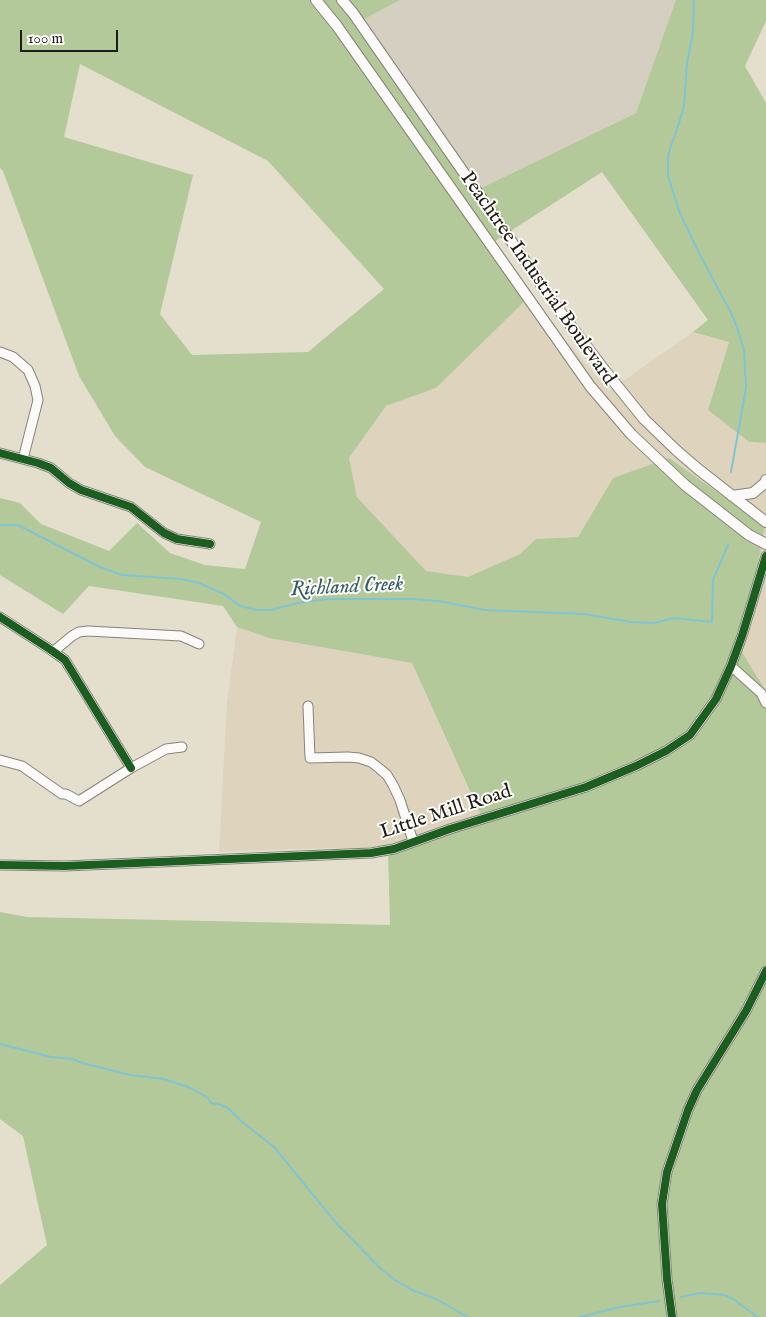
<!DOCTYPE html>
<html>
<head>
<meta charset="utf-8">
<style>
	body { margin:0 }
	#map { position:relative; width:766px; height:1317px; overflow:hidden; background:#e4decd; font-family:"IM FELL English",serif }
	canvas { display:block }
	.scale { position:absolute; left:20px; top:30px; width:98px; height:22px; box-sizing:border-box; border:2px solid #1c1c1c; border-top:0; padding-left:6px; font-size:15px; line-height:18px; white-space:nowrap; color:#1c1c1c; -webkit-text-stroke:4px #fdfcf7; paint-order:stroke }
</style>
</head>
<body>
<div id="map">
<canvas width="766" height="1317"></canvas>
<div class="scale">100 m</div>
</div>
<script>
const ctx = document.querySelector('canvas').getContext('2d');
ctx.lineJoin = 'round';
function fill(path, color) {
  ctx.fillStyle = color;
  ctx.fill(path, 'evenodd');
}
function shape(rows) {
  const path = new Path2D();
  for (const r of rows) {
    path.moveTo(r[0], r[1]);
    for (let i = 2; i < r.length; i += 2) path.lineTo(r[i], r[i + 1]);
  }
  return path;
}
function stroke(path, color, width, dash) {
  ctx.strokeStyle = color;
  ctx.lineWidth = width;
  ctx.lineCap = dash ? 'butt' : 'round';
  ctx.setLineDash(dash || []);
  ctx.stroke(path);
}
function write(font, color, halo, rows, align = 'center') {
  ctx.font = font + ' "IM FELL English",serif';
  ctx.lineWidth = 4;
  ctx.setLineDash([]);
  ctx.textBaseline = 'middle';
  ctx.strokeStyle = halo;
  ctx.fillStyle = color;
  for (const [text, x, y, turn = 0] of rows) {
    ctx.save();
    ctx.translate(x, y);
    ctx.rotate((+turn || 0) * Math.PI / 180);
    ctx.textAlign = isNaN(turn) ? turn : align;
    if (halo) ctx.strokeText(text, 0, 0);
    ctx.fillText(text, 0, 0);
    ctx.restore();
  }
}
const built = shape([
	[529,297,609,391,693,332,729,342,708,410,749,442,766,443,766,691,742,652,765,526,613,478,578,537,536,539,520,554,468,578,426,571,357,497,349,458,386,406,436,388],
	[237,627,269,638,412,663,483,821,388,851,328,848,219,852,227,703]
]);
const industrial = shape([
	[400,0,676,0,677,1,636,113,473,192,359,22]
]);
const forest = shape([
	[0,0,400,0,359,22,473,192,636,113,676,0,766,0,766,21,745,66,766,103,766,443,749,442,708,410,729,342,693,332,708,320,602,172,489,245,529,297,436,388,386,406,349,458,357,497,426,571,468,577,520,554,536,539,578,537,613,478,669,458,765,526,742,652,766,691,766,1317,0,1317,0,1285,47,1245,23,1136,0,1119,0,912,27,917,390,925,388,851,483,820,412,663,269,638,237,627,223,606,89,586,63,614,0,575,0,498,20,503,41,524,109,551,137,523,170,553,205,565,245,569,261,522,145,467,115,436,79,376,3,171,0,168],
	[80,64,268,161,384,289,308,352,192,355,160,314,193,175,64,137]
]);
const stream = shape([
	[694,0,693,32,687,63,684,106,680,120,668,155,668,176,679,211,697,249,731,313,737,327,744,350,746,388,731,472],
	[0,525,18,525,100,567,122,575,181,579,196,582,224,594,240,606,257,610,271,610,297,603,328,599,412,599,438,601,485,610,584,614,631,622,655,623,674,618,712,622,713,580,728,545],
	[0,1044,51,1057,73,1059,82,1063,130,1075,164,1079,191,1088,208,1098,211,1103,221,1105,228,1108,241,1121,274,1147,337,1224,381,1269,395,1280,412,1290,434,1298,468,1317],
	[681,1297,700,1293,725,1295,733,1299,758,1317],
	[580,1317,620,1307,659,1301]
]);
const minor = shape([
	[0,352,13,357,28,370,35,386,38,400,23,459],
	[0,453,38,463,51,468,69,483,81,490,131,507,164,533,177,539,210,544],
	[0,617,51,650,65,660,131,768],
	[54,651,72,636,79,632,88,631,181,636,199,644],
	[731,666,761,693,766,703],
	[308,706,310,758,348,757,359,758,371,762,380,769,387,775,393,785,400,800,413,841],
	[0,760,22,766,62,794,66,794,79,801,131,768,166,749,182,747],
	[0,865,65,866,371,853,394,849,450,829,586,787,636,766,666,751,690,735,716,699,731,666,742,636,766,556],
	[672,1317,667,1279,662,1204,667,1172,688,1110,697,1090,746,1011,766,971]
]);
const major = shape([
	[316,0,337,26,590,386,631,434,685,485,749,535,766,544],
	[342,0,353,13,559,310,606,372,644,419,676,450,698,469,766,522],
	[732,496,753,493,766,482,766,480]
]);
const cycleway = shape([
	[0,453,38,463,51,468,69,483,81,490,131,507,164,533,177,539,210,544],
	[0,617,51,650,65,660,131,768],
	[0,865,65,866,371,853,394,849,450,829,586,787,636,766,666,751,690,735,716,699,731,666,742,636,766,556],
	[672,1317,667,1279,662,1204,667,1172,688,1110,697,1090,746,1011,766,971]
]);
const streetNames = [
	["Peachtree Industrial Boulevard",537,279,55],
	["Little Mill Road",446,813,-18]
];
const waterNames = [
	["Richland Creek",347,588,-3]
];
fill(built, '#ded3bc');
fill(industrial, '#d5cfc1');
fill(forest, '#b4c99a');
stroke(stream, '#80c4d1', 2);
stroke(minor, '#86837a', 11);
stroke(major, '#86837a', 12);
stroke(minor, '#fbfaf8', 9);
stroke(major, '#fbfaf8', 10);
stroke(cycleway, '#1b5e20', 8);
write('20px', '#1c1c1c', '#fdfcf7', streetNames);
write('italic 21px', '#335b65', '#fdfcf7', waterNames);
</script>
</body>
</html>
